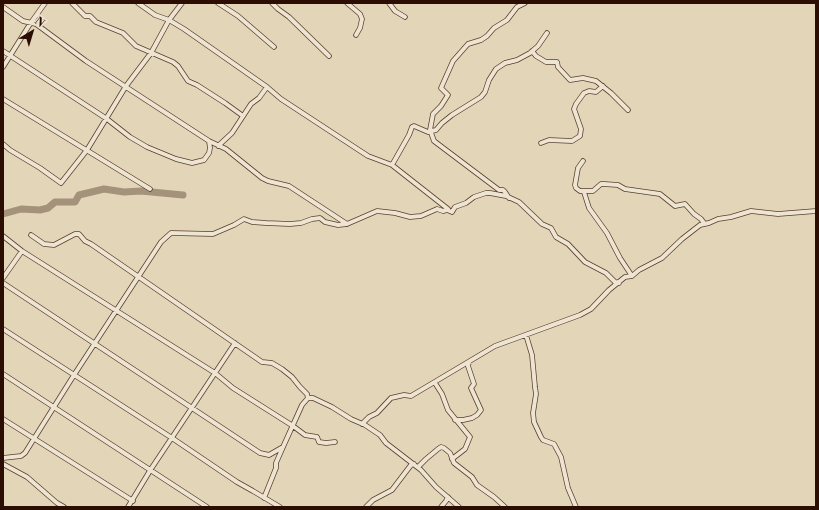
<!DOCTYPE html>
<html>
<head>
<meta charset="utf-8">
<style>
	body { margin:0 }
	#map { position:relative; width:819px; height:510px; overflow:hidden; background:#e3d6b8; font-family:"Libre Bodoni",serif }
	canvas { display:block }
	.frame { position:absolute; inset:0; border:4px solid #2b0d01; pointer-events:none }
	.north { position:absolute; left:12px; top:12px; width:40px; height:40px; -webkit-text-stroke:3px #ede4d1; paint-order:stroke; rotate:38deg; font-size:11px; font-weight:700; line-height:16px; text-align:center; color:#2b0d01 }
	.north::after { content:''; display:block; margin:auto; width:14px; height:18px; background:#2b0d01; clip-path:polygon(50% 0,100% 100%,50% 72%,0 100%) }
</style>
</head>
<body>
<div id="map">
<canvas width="819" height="510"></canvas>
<div class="frame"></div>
<div class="north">N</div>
</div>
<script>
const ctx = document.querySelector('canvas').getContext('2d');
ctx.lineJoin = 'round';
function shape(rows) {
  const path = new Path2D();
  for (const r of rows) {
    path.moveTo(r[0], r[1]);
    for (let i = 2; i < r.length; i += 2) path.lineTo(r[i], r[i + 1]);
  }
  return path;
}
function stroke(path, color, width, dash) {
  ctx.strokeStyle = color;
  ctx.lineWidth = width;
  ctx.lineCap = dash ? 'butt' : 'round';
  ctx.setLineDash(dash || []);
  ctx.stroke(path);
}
const river = shape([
	[3,214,21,209,40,210,48,208,55,202,75,202,79,195,104,189,124,192,141,191,183,195]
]);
const minor = shape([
	[72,3,85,16,90,16,96,22,123,33,136,46,173,62,178,66,188,81,197,85,225,103,243,116],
	[138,3,155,15,169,20,184,29,267,87,281,99,368,156,392,165,448,209],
	[218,3,238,16,274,47],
	[272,3,278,9,289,17,329,56],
	[347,3,360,14,362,19,360,28,356,35],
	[389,3,395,11,405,17],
	[3,7,23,21,36,24,86,61,209,141,226,149,262,178,268,181,289,186,347,224],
	[3,51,107,119,130,137,147,147,176,159,192,163,204,160,209,153,210,148,209,141],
	[532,51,536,56,546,62,557,62,558,67,570,80,583,78,596,81,611,93,628,110],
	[3,67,30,24,45,3],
	[3,99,150,189],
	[541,143,549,140,572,141,580,136,581,129,574,109,576,104,584,93,589,91,596,92,603,86],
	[3,144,10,150,40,168,61,183,87,150,126,86,151,53,169,20,182,3],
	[218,146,232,133,251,104,259,98,267,87],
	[583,161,578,168,575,185,576,188,580,191,593,191,601,184,604,184,618,185,625,189,660,194,675,206,685,204,694,214,701,219,704,223],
	[392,165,409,135,412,127,414,126,428,132,436,130,442,123,452,115,481,97,485,92,489,80,496,69,505,63,517,60,530,53,538,46,547,33],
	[584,192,589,208,607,233,620,258,632,276],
	[509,198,505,192,503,190,499,190,434,141,430,130,433,114,441,106,448,95,441,88,453,61,468,44,481,40,487,36,494,28,507,20,517,7,525,3],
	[452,212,455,207,466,203,474,197,486,193,490,193,506,196,519,202,542,224,551,228,556,237,568,244,585,262,606,273,615,282,619,283],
	[31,235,44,244,54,245,75,234,79,234,85,241,91,244,262,362,272,363,282,369,292,377,300,387,307,394,308,398],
	[3,236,22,251,215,373,233,388,293,426,305,435,317,437,319,442,326,443,335,442],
	[3,278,22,251],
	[3,283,260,453,269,455,283,447],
	[3,329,172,438,237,482,253,491,280,507],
	[526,335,532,355,535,387,536,394,533,413,534,422,541,437,543,440,554,444,561,457,568,488,576,507],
	[3,374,207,507],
	[435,383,442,394,448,410,470,437,465,449,452,459],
	[308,398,313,398,332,407,351,419,365,425,380,435,386,443,421,470,436,487,459,507],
	[3,419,133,501],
	[455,420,463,420,472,418,477,415,481,410,471,388,474,384,468,366,469,362],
	[362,424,369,417,377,413,391,398,404,395,411,396,495,346,580,315,591,309,609,290,625,277,632,276,639,270,662,258,682,239,700,225,709,223,718,219,731,217,751,211,778,214,816,211],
	[3,458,21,456,25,453,74,375,161,242,171,233,213,234,234,225,244,219,252,222,266,223,290,224,301,223,312,219,320,218,325,222,338,225,347,224,377,211,395,213,410,217,421,216,437,209,443,211,447,210,452,212],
	[3,464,27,477,57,503,64,507],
	[418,467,426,459,438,449,441,447,444,448,450,453,454,463,472,477,477,485,494,497,505,507],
	[264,498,276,468,276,463,283,447,302,405,308,398],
	[128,507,151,469,235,343],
	[366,507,373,500,392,490,411,465,414,464],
	[441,507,446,501,448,497]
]);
stroke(river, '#a4927a', 7);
stroke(minor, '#593f2f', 5.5);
stroke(minor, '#ede4d1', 4);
</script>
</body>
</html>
